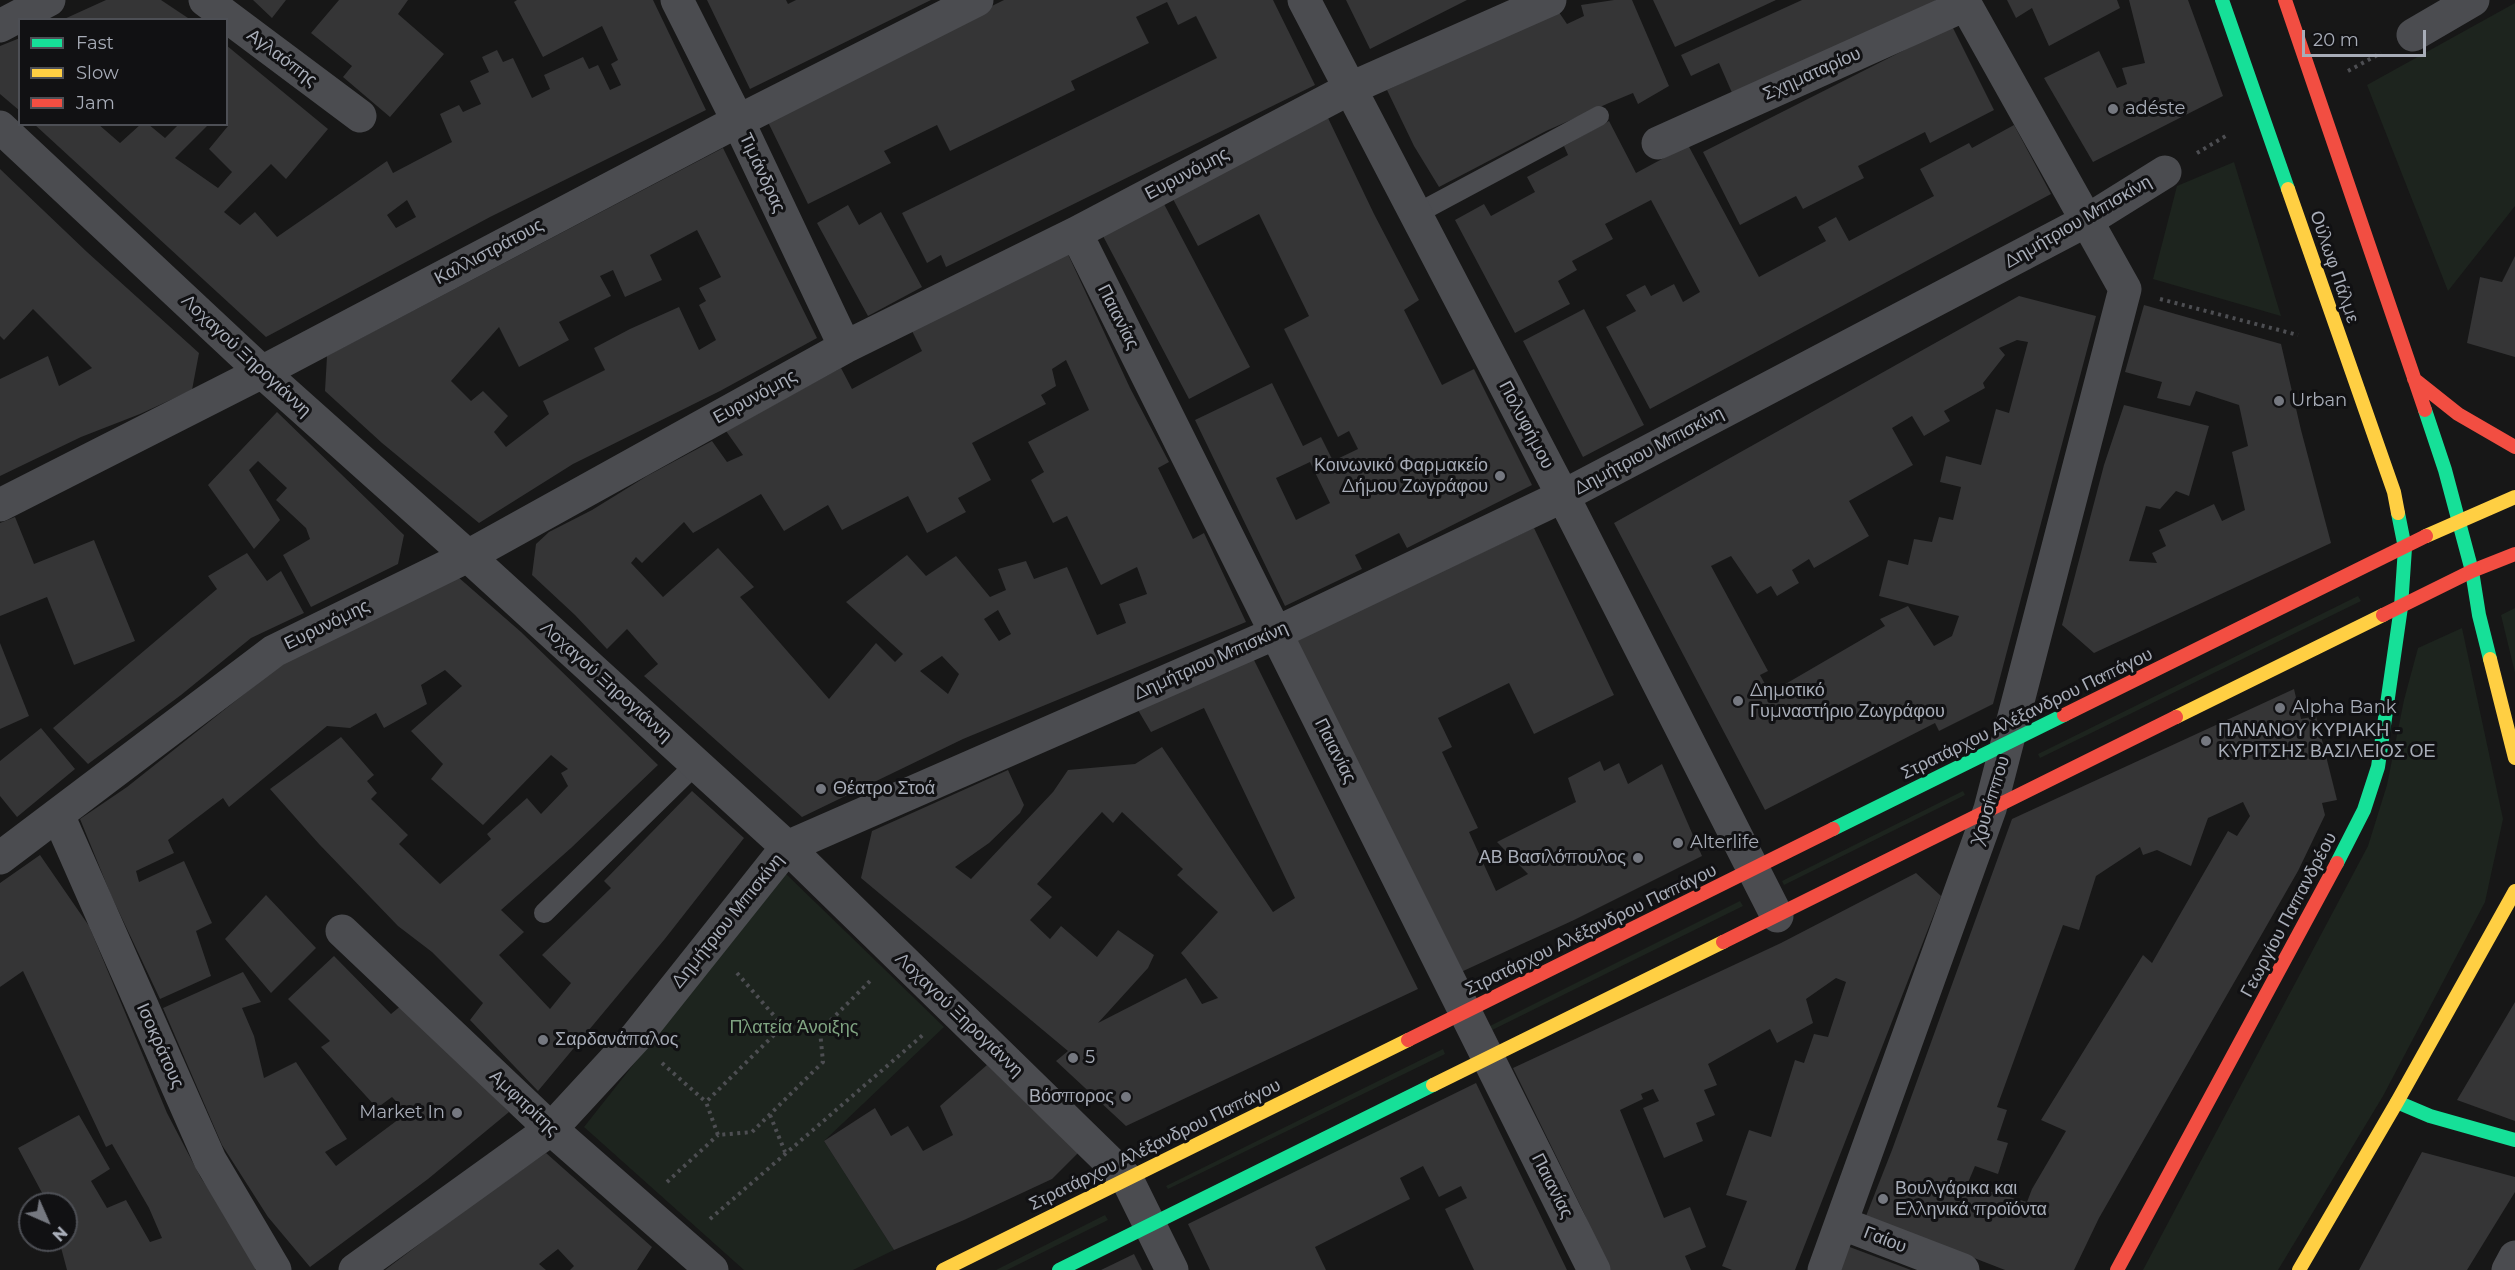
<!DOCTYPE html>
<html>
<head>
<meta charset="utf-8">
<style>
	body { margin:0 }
	#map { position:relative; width:2515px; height:1270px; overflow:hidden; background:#171717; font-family:Montserrat,sans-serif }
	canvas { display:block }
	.legend { position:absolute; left:18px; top:18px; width:210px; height:108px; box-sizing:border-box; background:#111113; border:2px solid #4d4f55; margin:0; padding:8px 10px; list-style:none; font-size:18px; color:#a8adb8 }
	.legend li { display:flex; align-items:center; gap:12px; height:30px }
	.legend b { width:30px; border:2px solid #4d4f55 }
	.north { position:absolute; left:18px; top:1192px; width:60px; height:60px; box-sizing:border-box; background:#111113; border:2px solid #4d4f55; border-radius:50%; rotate:135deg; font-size:16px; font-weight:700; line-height:24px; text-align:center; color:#a8adb8 }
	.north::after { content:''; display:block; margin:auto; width:21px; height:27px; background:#757880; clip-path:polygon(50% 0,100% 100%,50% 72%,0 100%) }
	.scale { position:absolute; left:2302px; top:30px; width:124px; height:27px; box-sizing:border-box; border:3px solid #a8adb8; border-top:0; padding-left:8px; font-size:18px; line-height:21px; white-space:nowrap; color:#a8adb8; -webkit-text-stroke:4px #111113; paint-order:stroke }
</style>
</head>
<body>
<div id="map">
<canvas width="2515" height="1270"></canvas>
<ul class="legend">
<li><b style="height:8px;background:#16e098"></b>Fast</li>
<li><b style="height:8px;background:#ffcf43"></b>Slow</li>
<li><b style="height:8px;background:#f24e42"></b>Jam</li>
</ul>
<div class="north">N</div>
<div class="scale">20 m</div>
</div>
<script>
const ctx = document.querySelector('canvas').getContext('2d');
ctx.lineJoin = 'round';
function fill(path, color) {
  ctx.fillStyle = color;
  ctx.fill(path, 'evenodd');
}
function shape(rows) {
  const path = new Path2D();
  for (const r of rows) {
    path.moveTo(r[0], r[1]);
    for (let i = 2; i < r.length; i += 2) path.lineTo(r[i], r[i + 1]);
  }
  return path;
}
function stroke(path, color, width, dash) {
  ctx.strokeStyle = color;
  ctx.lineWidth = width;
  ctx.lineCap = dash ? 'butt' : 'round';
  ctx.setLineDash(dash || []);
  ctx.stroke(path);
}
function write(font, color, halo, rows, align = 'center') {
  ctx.font = font + ' Montserrat,sans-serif';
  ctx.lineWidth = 6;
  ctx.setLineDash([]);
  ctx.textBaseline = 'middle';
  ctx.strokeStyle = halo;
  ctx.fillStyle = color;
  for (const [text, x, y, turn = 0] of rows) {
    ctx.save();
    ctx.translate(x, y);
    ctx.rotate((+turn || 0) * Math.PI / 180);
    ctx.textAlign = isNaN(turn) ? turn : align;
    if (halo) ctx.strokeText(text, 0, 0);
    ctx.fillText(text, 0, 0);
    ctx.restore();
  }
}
const green = shape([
	[2515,3,2515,206,2448,291,2367,85],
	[2234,162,2281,316,2153,279,2177,186],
	[2358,596,2361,601,2040,758,2038,754],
	[2515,608,2515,673,2501,615],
	[2462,628,2503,819,2485,902,2383,1096,2278,1270,2143,1270,2368,846,2387,785,2404,700,2418,648],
	[1963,791,1965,795,1784,885,1782,881],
	[785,873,944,1027,824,1141,894,1250,853,1270,744,1270,584,1127],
	[1740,901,1743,906,1478,1037,1476,1033],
	[1443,1049,1445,1054,1168,1189,1166,1186],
	[1105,1215,1108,1220,1007,1270,996,1270]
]);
const building = shape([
	[106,0,161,0,191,20,62,20],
	[253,0,286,0,272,18],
	[339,0,408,0,398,14,444,54,390,117,343,77,352,66,311,33],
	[517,0,653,0,706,110,490,217,266,337,34,124,98,124,120,143,141,124,148,124,165,138,179,124,205,124,207,126,175,158,218,188,232,172,209,149,228,126,226,45,328,129,286,179,271,164,224,212,240,225,255,212,277,237,387,161,393,173,452,142,440,114,459,105,463,112,481,104,470,81,489,72,482,57,497,50,503,62,513,58,532,98,550,89,544,75,583,57,589,69,598,65,610,90,621,85,611,64,618,60,602,26,543,57,514,2],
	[407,200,416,217,396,228,387,215],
	[707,0,786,0,788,4,796,0,931,0,750,89],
	[1004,0,1273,0,1315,85,946,267,941,255,927,263,902,213,1217,58,1196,16,1178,25,1167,2,1136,17,1149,43,1071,81,1075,90,950,151,937,125,884,151,891,163,808,204,766,118],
	[1346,0,1467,0,1370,49],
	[1614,0,1632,0,1669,86,1638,104,1633,93,1609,103,1546,131,1439,187,1414,146,1387,90,1486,44,1554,5,1567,24,1584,16,1581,5],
	[1653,0,1776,0,1675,47],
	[1802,0,1935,0,1936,2,1733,95,1719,63,1691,76,1681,55],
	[2007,0,2117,0,2120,8,2049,46,2032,8,2016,18],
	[2129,0,2188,0,2223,96,2093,162,2044,78,2099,51,2117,88,2127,84,2122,68,2145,63],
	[1952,26,1994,110,1930,143,1925,132,1858,166,1864,178,1803,209,1796,196,1740,225,1703,152],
	[20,38,20,111,0,94,0,46],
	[1328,118,1374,214,1419,300,1404,310,1442,385,1474,369,1532,485,1407,548,1399,533,1355,555,1362,569,1285,606,1195,420,1272,383,1303,446,1321,437,1333,461,1358,449,1349,431,1338,437,1284,329,1309,316,1259,214,1198,246,1173,199],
	[1310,462,1330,503,1296,520,1276,478],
	[1609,121,1636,173,1688,145,1759,277,1826,241,1818,227,1836,217,1849,241,1934,196,1920,169,1969,143,1972,148,2014,125,2051,194,1650,409,1606,327,1636,311,1626,295,1645,285,1651,296,1674,284,1683,302,1700,292,1651,200,1605,224,1613,239,1572,261,1577,270,1558,281,1570,304,1515,333,1455,220,1484,204,1491,216,1535,192,1527,177,1568,155,1564,146],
	[723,148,817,338,720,391,573,464,479,523,382,443,325,391,327,356],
	[697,230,721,277,699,288,706,301,699,305,716,340,699,350,679,307,630,329,594,348,605,370,543,401,549,414,506,447,494,432,508,416,483,391,471,401,451,381,499,327,519,367,569,340,559,322,611,296,600,276,613,270,625,297,662,280,650,255],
	[0,169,87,252,199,353,192,390,140,414,81,437,0,476,0,379,48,356,59,386,92,368,33,309,4,340,0,336],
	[1164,204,1250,367,1189,399,1103,236],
	[848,205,859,225,881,212,922,287,868,316,817,223],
	[1066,250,1130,388,1169,462,1158,468,1193,539,1204,533,1246,622,963,739,802,817,644,676,658,664,627,629,607,649,575,615,532,575,536,544,549,532,592,510,647,476,712,441,727,462,743,455,726,431,841,368,852,389,922,351,912,331],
	[1066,360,1089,410,1028,442,1044,472,1031,480,1053,523,1067,516,1101,585,1137,567,1147,594,1119,604,1126,623,1097,635,1067,567,1034,579,1026,561,998,569,1006,590,990,597,956,556,926,576,907,555,846,602,903,654,895,662,876,643,829,699,740,597,754,587,718,548,663,597,631,563,636,557,642,563,684,522,693,533,761,494,784,531,828,505,842,530,908,496,927,533,966,512,958,498,991,480,972,443,1046,404,1041,395,1056,386,1052,369],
	[998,610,1011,634,999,641,984,619],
	[942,656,959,674,948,694,920,671],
	[2515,256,2515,357,2467,343,2480,277,2502,282],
	[2019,296,2096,316,1993,704,1939,731,1935,723,1765,810,1614,523],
	[2017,340,2028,342,2009,413,1996,409,1981,465,1946,456,1940,482,1961,487,1953,520,1939,517,1932,542,1914,539,1908,565,1888,560,1879,596,1959,616,1952,636,1934,646,1908,606,1880,619,1885,626,1770,693,1760,675,1768,671,1711,566,1731,556,1757,594,1771,586,1777,596,1799,583,1792,570,1809,559,1814,568,1869,536,1849,501,1913,465,1892,428,1912,416,1924,436,1950,421,1944,411,1985,388,1983,383,2005,355,1999,348],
	[2144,305,2281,344,2301,430,2331,543,2094,653,2062,625,2104,465,2124,405,2209,426,2189,496,2176,491,2160,509,2146,506,2129,561,2157,563,2152,553,2166,546,2159,530,2214,504,2222,521,2245,510,2232,452,2248,446,2239,405,2196,391,2190,406,2157,398,2162,382,2125,372],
	[1584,309,1644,425,1583,457,1523,341],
	[277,412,404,535,398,564,311,607,283,555,310,539,306,528,276,500,287,488,258,461,249,470,280,520,254,549,208,485],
	[15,517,34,564,94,540,135,641,74,665,47,597,0,616,0,523],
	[1534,528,1614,695,1534,734,1509,683,1438,718,1452,747,1442,752,1478,828,1469,832,1496,891,1528,874,1497,842,1576,802,1568,778,1600,761,1604,771,1619,763,1628,784,1662,764,1702,856,1574,920,1461,972,1294,641],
	[247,553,267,581,281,571,304,613,251,638,181,695,88,764,53,728,217,589,208,576],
	[458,577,521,632,658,765,571,848,501,910,524,932,499,955,550,1009,571,983,542,955,611,888,604,881,692,791,744,838,664,940,538,1091,470,1020,483,1003,432,952,398,926,319,844,270,789,341,737,374,775,367,781,377,793,371,799,408,835,399,844,440,884,491,839,487,834,527,798,541,814,568,786,561,773,568,769,551,755,483,825,431,779,443,764,411,731,462,686,445,670,421,685,427,704,384,728,376,713,350,728,327,726,229,807,223,798,168,840,174,853,136,871,139,882,184,861,212,923,196,931,211,976,160,999,111,895,80,819,127,787,282,664],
	[0,643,29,716,0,729],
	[1250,652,1418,989,1126,1126,1056,1061,1068,1051,861,878,872,831,1008,770,1024,805,1020,813,989,843,955,867,971,879,1053,792,1068,770,1135,764,1162,747,1273,912,1295,898,1204,708,1151,732,1135,705],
	[1102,812,1113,823,1122,812,1183,869,1177,875,1218,912,1181,953,1218,998,1202,1004,1186,978,1098,1023,1148,968,1154,955,1118,930,1097,957,1061,926,1050,939,1030,920,1052,897,1037,884],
	[2294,689,2301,719,2316,716,2337,800,2322,803,2325,815,2298,871,2099,1218,2074,1270,2005,1270,1866,1216,1892,1150,2012,819],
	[2243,802,2250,816,2237,836,2228,831,2152,963,2143,955,2041,1120,2066,1131,2032,1189,2027,1202,1967,1185,1975,1166,1998,1174,2008,1143,1997,1140,2007,1110,1997,1107,2063,925,2079,930,2096,876,2140,847,2143,855,2157,850,2191,866,2208,818],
	[41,728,75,769,17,817,0,796,0,761],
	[40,855,89,926,167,1113,201,1178,259,1263,255,1270,67,1270,59,1240,66,1240,66,1233,77,1229,70,1213,66,1214,66,1204,48,1204,18,1148,79,1115,110,1169,91,1181,107,1208,126,1200,150,1242,162,1238,149,1208,112,1144,106,1147,23,971,0,987,0,883],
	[1916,873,1941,896,1795,1270,1732,1270,1722,1266,1747,1201,1726,1195,1749,1130,1771,1137,1795,1060,1804,1063,1814,1034,1828,1037,1846,982,1836,978,1806,999,1813,1023,1777,1043,1770,1029,1708,1064,1717,1085,1704,1090,1715,1115,1696,1123,1703,1141,1664,1158,1643,1108,1659,1101,1653,1089,1641,1094,1643,1099,1620,1110,1664,1218,1690,1207,1706,1247,1685,1256,1691,1270,1607,1270,1584,1213,1513,1068,1781,943],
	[266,895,316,948,271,993,225,939],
	[334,956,391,1014,403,1004,509,1112,428,1179,310,1267,268,1217,222,1145,163,1008,243,972,261,1002,242,1008,254,1036,264,1078,296,1062,347,1139,325,1152,336,1166,407,1113,392,1097,377,1108,321,1047,330,1041,288,999],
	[2515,1002,2515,1121,2457,1100],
	[987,1065,1078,1153,1052,1179,964,1220,894,1250,824,1141,875,1108,891,1136,908,1126,923,1151,953,1135,940,1106],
	[1476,1083,1567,1270,1474,1270,1445,1209,1467,1198,1461,1186,1439,1197,1423,1166,1400,1178,1410,1199,1315,1247,1326,1270,1210,1270,1188,1224],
	[2422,1152,2515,1177,2515,1192,2467,1270,2359,1270],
	[546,1153,652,1247,637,1270,570,1270,574,1266,558,1249,539,1264,546,1270,385,1270,466,1209],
	[1847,1246,1911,1270,1838,1270],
	[1134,1254,1142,1270,1101,1270]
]);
const path = shape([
	[2348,71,2381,53],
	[2197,153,2229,134],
	[2160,299,2298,335],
	[737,973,783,1026],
	[783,1026,820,1031,823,1062,752,1132,718,1135,706,1102,783,1026],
	[820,1031,870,981],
	[662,1063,706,1102],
	[770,1115,785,1152],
	[667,1182,718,1135],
	[710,1219,924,1034]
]);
const lane = shape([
	[1416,214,1599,116],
	[544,913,696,764]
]);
const street = shape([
	[205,0,360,116],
	[677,0,738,121,845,347],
	[1304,0,1563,496,1777,916],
	[0,26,49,0],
	[2413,35,2473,0],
	[0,127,262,372,468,556,787,847,1127,1179,1172,1270],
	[1658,143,1965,5],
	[1076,233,1594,1270],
	[0,505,262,372,738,121,977,0],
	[58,815,210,1160,275,1270],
	[0,858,274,651,468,556,845,347,1076,233,1351,88,1550,0],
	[342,931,551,1129,712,1270],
	[1841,1223,1963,1270],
	[355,1270,551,1129,635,1038,787,847,1276,633,1563,496,2088,220,2165,172],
	[1824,1270,1990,809,2125,289,1963,0],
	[2508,1270,2515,1257]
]);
const fast = shape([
	[2222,0,2288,189],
	[2425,410,2445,470,2472,571,2479,615,2490,659],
	[1833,829,2064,715],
	[2337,863,2364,810,2378,767,2401,607,2405,548,2398,513],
	[2397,1102,2430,1116,2515,1140],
	[1059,1270,1433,1085]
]);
const slow = shape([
	[2288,189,2394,492,2398,513],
	[2426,536,2515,497],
	[2490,659,2515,758],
	[2176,717,2383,615],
	[1433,1085,1723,942],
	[943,1270,1408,1040],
	[2299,1270,2397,1102,2515,891]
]);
const jam = shape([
	[2285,0,2425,410],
	[2414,379,2458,414,2515,447],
	[2383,615,2472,571,2515,554],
	[2064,715,2426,536],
	[1723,942,2176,717],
	[1408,1040,1833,829],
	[2117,1270,2337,863]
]);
const markers = [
	[2113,109,6,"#757880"],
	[2279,401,6,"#757880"],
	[1500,476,6,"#757880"],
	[1738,701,6,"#757880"],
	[2280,708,6,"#757880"],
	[2206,741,6,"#757880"],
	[821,789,6,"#757880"],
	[1678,843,6,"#757880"],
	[1638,858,6,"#757880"],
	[543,1040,6,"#757880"],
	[1073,1058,6,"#757880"],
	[1126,1097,6,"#757880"],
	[457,1113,6,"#757880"],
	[1883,1199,6,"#757880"]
];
const streetNames = [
	["Αγλαόπης",282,58,37],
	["Σχηματαρίου",1812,74,-24],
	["Τιμάνδρας",762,173,65],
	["Ευρυνόμης",1187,174,-28],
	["Δημήτριου Μπισκίνη",2078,222,-30],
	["Καλλιστράτους",489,252,-28],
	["Ούλωφ Πάλμε",2334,267,71],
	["Παιανίας",1118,317,63],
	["Λοχαγού Ξηρογιάννη",246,356,43],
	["Ευρυνόμης",755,397,-29],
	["Πολυφήμου",1526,425,62],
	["Δημήτριου Μπισκίνη",1649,451,-28],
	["Ευρυνόμης",327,625,-26],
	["Δημήτριου Μπισκίνη",1211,661,-24],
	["Λοχαγού Ξηρογιάννη",606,682,42],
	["Στρατάρχου Αλέξανδρου Παπάγου",2027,714,-26],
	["Παιανίας",1335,751,63],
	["Χρυσίππου",1991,800,-73],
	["Γεωργίου Παπανδρέου",2289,915,-62],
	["Δημήτριου Μπισκίνη",728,921,-51],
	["Στρατάρχου Αλέξανδρου Παπάγου",1591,930,-26],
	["Λοχαγού Ξηρογιάννη",959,1015,44],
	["Ισοκράτους",160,1046,66],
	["Αμφιτρίτης",524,1103,43],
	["Στρατάρχου Αλέξανδρου Παπάγου",1155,1145,-26],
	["Παιανίας",1552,1186,63],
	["Γαίου",1885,1240,21]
];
const poiNames = [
	["adéste",2125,109],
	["Urban",2291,401],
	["Κοινωνικό Φαρμακείο",1488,466,"right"],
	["Δήμου Ζωγράφου",1488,487,"right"],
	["Δημοτικό",1750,691],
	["Γυμναστήριο Ζωγράφου",1750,712],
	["Alpha Bank",2292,708],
	["ΠΑΝΑΝΟΥ ΚΥΡΙΑΚΗ -",2218,731],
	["ΚΥΡΙΤΣΗΣ ΒΑΣΙΛΕΙΟΣ ΟΕ",2218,752],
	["Θέατρο Στοά",833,789],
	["Alterlife",1690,843],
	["ΑΒ Βασιλόπουλος",1626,858,"right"],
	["Σαρδανάπαλος",555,1040],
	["5",1085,1058],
	["Βόσπορος",1114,1097,"right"],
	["Market In",445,1113,"right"],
	["Βουλγάρικα και",1895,1189],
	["Ελληνικά προϊόντα",1895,1210]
];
const parkNames = [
	["Πλατεία Άνοιξης",794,1028]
];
fill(green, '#1d241e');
fill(building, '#353536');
stroke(path, '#4d4e52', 4, [3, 4.5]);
stroke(lane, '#4b4c50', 20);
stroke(street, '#4b4c50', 33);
stroke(fast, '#16e098', 14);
stroke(slow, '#ffcf43', 14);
stroke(jam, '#f24e42', 14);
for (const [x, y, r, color] of markers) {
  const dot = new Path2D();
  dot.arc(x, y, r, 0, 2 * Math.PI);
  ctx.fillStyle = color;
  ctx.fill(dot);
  stroke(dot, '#111113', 2);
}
write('18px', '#a8adb8', '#111113', streetNames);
write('18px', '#a8adb8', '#111113', poiNames, 'left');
write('18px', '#7fa381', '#111113', parkNames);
</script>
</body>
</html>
